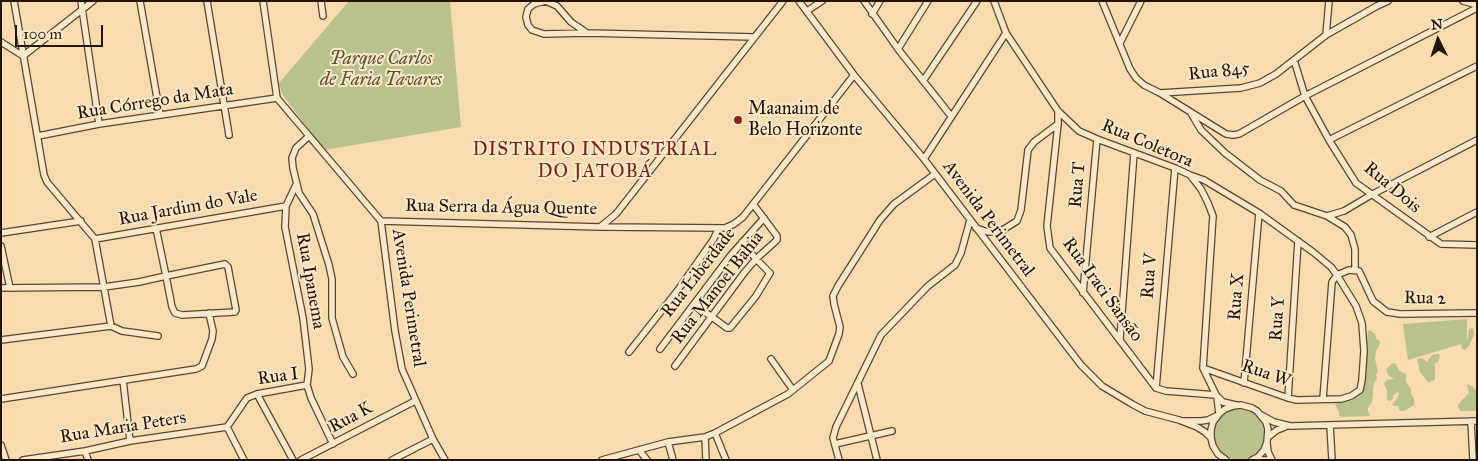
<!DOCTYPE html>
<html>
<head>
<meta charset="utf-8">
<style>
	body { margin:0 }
	#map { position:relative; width:1478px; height:461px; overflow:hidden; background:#f8dbae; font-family:"IM FELL Great Primer",serif }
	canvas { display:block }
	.frame { position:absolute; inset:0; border:2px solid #271206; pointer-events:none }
	.north { position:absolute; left:1413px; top:15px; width:50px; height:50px; -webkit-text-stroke:4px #fae8ca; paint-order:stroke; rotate:356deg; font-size:14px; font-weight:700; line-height:20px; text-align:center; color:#271206 }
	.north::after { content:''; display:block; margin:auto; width:18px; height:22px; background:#271206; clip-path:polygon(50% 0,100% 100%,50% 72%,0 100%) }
	.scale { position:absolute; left:15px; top:25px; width:88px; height:22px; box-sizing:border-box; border:2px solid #271206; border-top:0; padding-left:6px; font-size:15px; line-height:18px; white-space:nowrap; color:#271206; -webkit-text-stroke:4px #fae8ca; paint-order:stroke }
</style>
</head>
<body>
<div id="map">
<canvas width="1478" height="461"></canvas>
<div class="frame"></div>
<div class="north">N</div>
<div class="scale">100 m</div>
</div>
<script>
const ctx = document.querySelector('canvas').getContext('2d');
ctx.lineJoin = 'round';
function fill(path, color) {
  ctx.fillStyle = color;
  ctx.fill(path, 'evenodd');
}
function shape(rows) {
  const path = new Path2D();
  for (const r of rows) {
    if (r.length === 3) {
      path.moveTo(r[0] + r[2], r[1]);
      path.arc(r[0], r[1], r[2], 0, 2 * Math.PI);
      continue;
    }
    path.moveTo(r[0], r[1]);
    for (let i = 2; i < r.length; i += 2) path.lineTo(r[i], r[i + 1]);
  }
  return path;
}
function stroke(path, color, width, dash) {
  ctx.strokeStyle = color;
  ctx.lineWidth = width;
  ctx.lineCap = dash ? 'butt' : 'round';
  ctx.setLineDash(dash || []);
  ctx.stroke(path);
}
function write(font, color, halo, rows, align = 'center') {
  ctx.font = font + ' "IM FELL Great Primer",serif';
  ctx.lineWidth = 4;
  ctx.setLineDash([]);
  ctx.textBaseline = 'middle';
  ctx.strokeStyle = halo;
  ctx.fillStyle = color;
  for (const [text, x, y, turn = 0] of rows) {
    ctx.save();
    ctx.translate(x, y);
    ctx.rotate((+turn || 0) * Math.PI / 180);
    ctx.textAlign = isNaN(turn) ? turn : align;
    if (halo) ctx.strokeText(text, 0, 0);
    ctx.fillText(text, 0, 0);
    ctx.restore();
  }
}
const green = shape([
	[349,1,450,1,461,127,324,150,282,94,279,83],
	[1467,319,1467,342,1469,329,1472,328,1474,330,1474,334,1469,346,1465,350,1462,349,1461,344,1408,360,1403,324],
	[1370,330,1375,334,1377,340,1379,340,1380,344,1376,351,1375,359,1378,372,1376,374,1377,379,1374,382,1372,402,1368,408,1368,411,1370,415,1369,416,1341,417,1339,415,1339,412,1335,404,1355,397,1364,379,1368,331],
	[1436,354,1439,354,1440,356,1438,362,1434,364,1435,367,1435,379,1433,381,1428,382,1420,372,1417,359,1422,358,1427,362,1432,355],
	[1393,363,1396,364,1399,371,1406,374,1406,382,1411,389,1411,394,1414,398,1414,405,1404,411,1400,411,1398,406,1395,406,1392,405,1398,397,1399,393,1398,392,1393,395,1393,398,1390,401,1387,400,1387,390,1384,384,1387,380,1394,379,1388,375,1386,369],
	[1468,384,1473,387,1477,393,1477,411,1460,411,1458,406,1459,403,1469,393,1467,386],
	[1240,434,26]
]);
const minor = shape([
	[14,1,44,175,47,182,95,239,111,326],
	[81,1,99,124],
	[140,1,160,115],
	[207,1,229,135],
	[263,1,277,98,381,221],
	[321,1,323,16],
	[545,1,534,4,528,9,526,17,528,25,532,30,544,34,587,33,754,37],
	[546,1,557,6,571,22,587,33],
	[799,1,854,75,924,159,1081,365,1102,386,1132,404,1145,411,1179,420,1197,427,1205,432,1211,438],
	[864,1,898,49,951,116],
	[994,1,1006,33,1058,111,1079,131,1097,139,1175,168,1190,175,1201,189,1208,203,1213,216,1203,368,1217,397,1219,414],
	[1102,1,1130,69,1136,78,1144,85,1160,93,1226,134,1233,135,1239,134,1305,96,1477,8],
	[1463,1,1477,5],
	[807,11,822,1],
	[872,14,880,1],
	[1326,35,1329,1],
	[1,42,23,56,93,1],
	[1120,43,1141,1],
	[898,49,928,1],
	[1294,60,1305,96,1329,140,1356,183,1441,244,1477,245],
	[923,81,977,1],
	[1160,93,1241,88,1260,83,1276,74,1326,35,1377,6,1388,1],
	[1058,111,1058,124,1047,226,1050,248,1156,388,1166,391,1216,395],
	[1191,113,1201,130,1225,153,1260,180,1281,191,1294,205,1327,216,1345,227,1351,235,1355,249,1355,270],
	[38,136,99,124,277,98],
	[309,136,296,148,292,158,293,168,299,193,313,214,329,265,332,279,332,318,343,357,353,374],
	[1329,140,1477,66],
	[924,159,1006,33],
	[1190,175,1204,180,1259,213,1313,252,1331,267,1337,275,1356,306,1362,323,1364,351,1362,380,1360,390,1351,396,1341,399,1297,400,1288,398,1203,368],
	[296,185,286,206,285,227,303,318,309,369,307,385],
	[1327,216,1344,211,1371,195,1477,140],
	[381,221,600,227,616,214,783,1],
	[381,221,395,331,402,369,433,439,445,460],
	[601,227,725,228,734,224,743,217,854,75],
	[976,228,988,232,1001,231,1017,221,1021,210,1028,150,1034,142,1058,124],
	[1,233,81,221],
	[1429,237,1477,212],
	[95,239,286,206],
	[1,246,10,288],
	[1,288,104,287,139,282,166,276,225,264,228,267,236,310,235,312,182,315,175,313,172,307,166,276,156,228],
	[1083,293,1097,139],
	[694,304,727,328,730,328,756,296,770,273,756,259,742,242],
	[1120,339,1134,153],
	[1,340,111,326,122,331,158,336],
	[660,349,731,255,764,218],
	[629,352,678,290,713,240,719,228],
	[771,359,793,390],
	[675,366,744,273,756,259,777,240,777,236,753,204],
	[123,380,130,441],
	[1244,383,1259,213],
	[858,384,877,460],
	[1156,388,1175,168],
	[257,394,293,460],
	[1218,397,1223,402,1236,405],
	[1288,398,1298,241],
	[1,399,196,369,202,366,212,339,213,331,209,313],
	[1323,399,1332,282,1337,275,1349,270,1359,271,1373,301,1387,312,1400,314,1477,313],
	[1261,415,1274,422,1290,426,1477,421],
	[1184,421,1201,421,1208,420,1216,416],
	[1471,421,1473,460],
	[1330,425,1332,460],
	[227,427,247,398,257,394,307,385,311,398,333,444],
	[227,427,244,460],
	[715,433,726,460],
	[705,437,706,460],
	[1268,437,1277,430,1285,427],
	[668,442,673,460],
	[1267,443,1268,452,1272,460],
	[835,444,892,431],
	[1,445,6,460],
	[639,450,647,460],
	[85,451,88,460],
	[23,460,85,451,130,441,227,427],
	[301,460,415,401],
	[392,460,433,439],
	[602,460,668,442,705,437,715,433,788,394,829,361,839,334,840,327,834,304,833,296,838,286,880,220,894,204,935,174],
	[839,460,833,438,836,427,881,335,928,286,955,265,961,253,970,220],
	[1226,460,1218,454,1213,446,1211,438,1211,430,1213,422,1219,414,1225,409,1233,406,1241,405,1252,408,1257,411,1266,422,1268,429,1267,442,1264,450,1258,457,1252,460],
	[1255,460,1267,460]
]);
const markers = [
	[738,120,5,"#8f2418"]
];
const parkNames = [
	["Parque Carlos",381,60],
	["de Faria Tavares",381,81]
];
const streetNames = [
	["Rua 845",1219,72,-6],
	["Rua Córrego da Mata",155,102,-9],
	["Rua Coletora",1147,144,23],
	["Rua T",1078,185,-85],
	["Rua Dois",1392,188,40],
	["Rua Jardim do Vale",188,208,-10],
	["Rua Serra da Água Quente",501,208,1],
	["Avenida Perimetral",988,219,53],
	["Rua Liberdade",699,273,-52],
	["Rua V",1150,276,-85],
	["Rua Ipanema",310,281,80],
	["Rua Manoel Bahia",718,288,-52],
	["Rua Iraci Sansão",1102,290,54],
	["Rua X",1237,297,-85],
	["Avenida Perimetral",408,298,81],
	["Rua 2",1425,299,1],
	["Rua Y",1278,319,-86],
	["Rua W",1266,374,19],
	["Rua I",278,377,-8],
	["Rua K",351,418,-28],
	["Rua Maria Peters",123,428,-9]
];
const poiNames = [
	["Maanaim de",748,110],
	["Belo Horizonte",748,131]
];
const neighbourhoodNames = [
	["DISTRITO INDUSTRIAL",595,150],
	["DO JATOBÁ",595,172]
];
fill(green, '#b9c18d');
stroke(minor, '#5b4430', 8);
stroke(minor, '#fae8ca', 5.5);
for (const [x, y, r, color] of markers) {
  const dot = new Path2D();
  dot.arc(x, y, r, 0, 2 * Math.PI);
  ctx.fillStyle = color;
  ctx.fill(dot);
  stroke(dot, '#fae8ca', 2);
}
write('italic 18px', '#5a4f35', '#fae8ca', parkNames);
write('18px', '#271206', '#fae8ca', streetNames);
write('18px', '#271206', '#fae8ca', poiNames, 'left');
ctx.letterSpacing = '1px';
write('19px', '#7a1f14', '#fae8ca', neighbourhoodNames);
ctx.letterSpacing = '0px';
</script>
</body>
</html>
